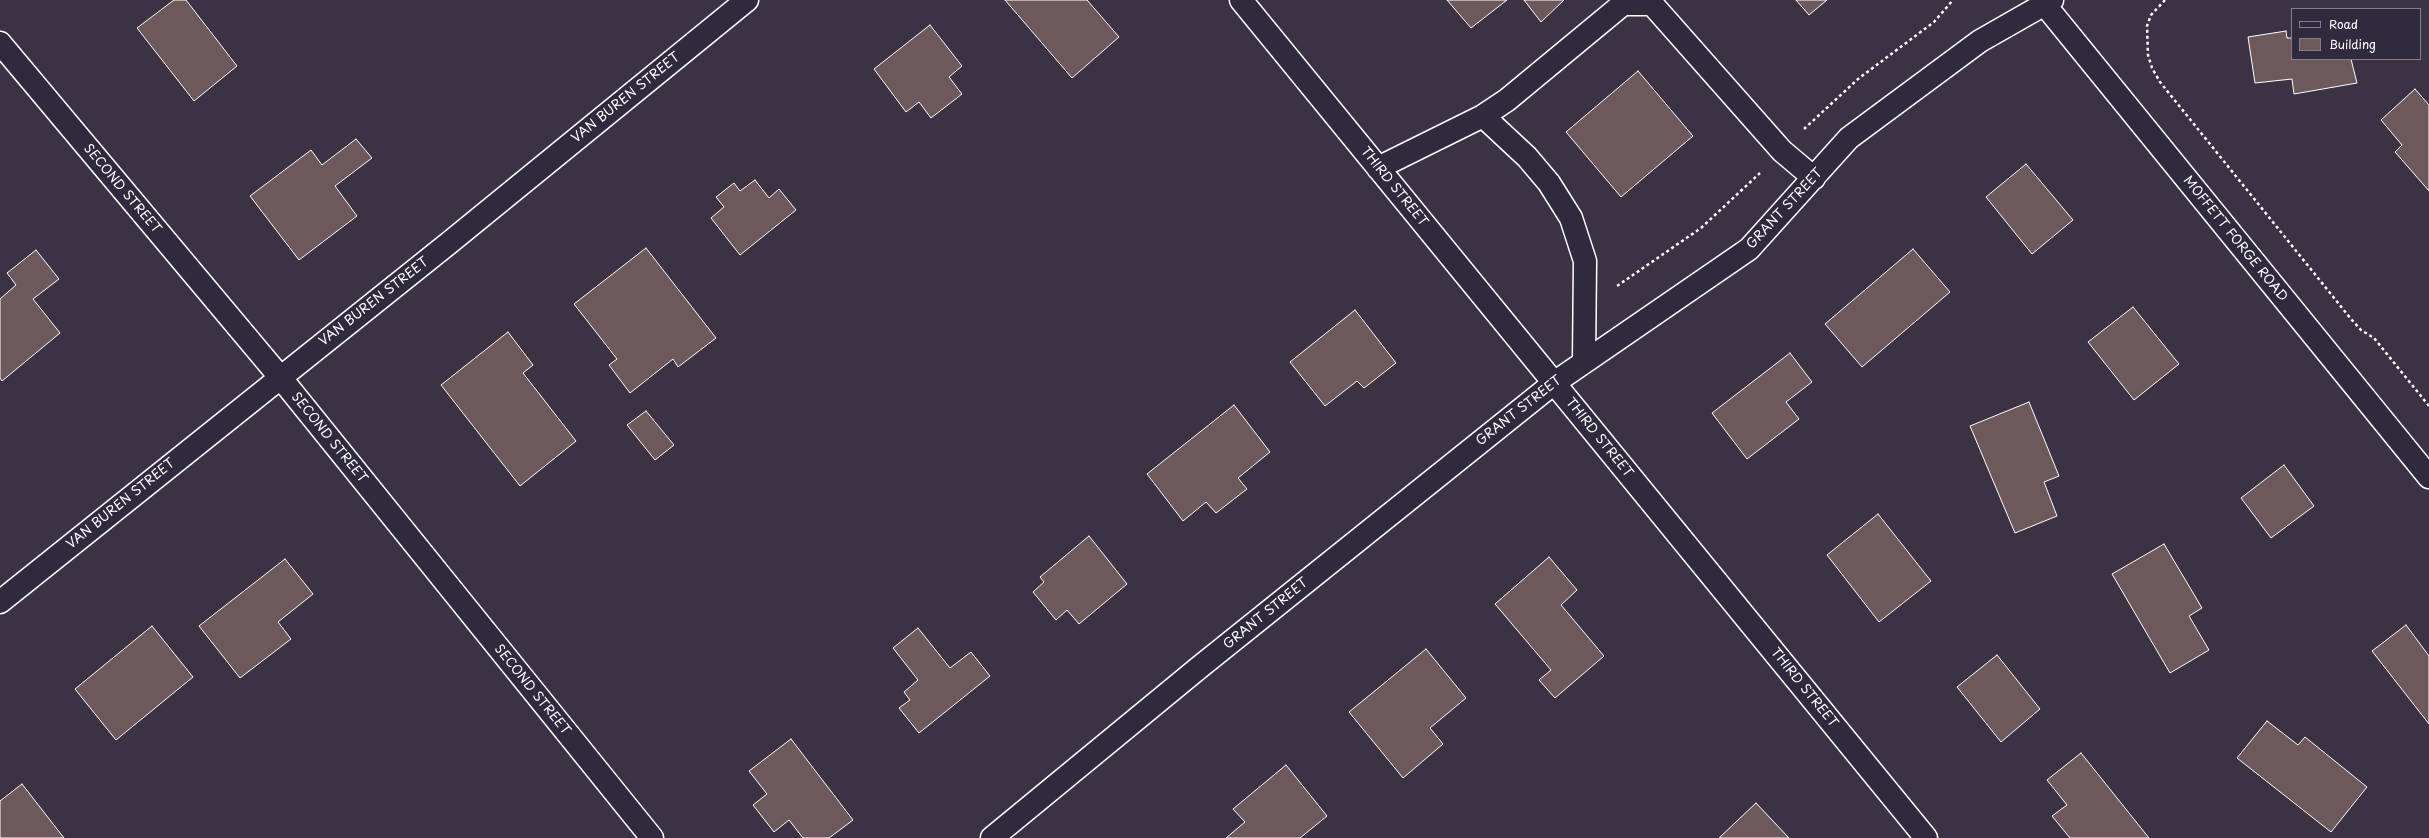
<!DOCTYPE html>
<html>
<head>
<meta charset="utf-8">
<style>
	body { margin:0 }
	#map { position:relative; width:2429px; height:838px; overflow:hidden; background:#3b3343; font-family:"Playpen Sans",sans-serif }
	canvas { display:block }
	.legend { position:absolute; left:2291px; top:8px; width:130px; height:52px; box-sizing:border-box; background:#2f2a3d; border:1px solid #827f8b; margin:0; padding:5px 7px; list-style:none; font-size:12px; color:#fff }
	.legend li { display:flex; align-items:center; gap:8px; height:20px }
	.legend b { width:20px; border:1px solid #827f8b }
</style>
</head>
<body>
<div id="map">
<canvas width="2429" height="838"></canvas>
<ul class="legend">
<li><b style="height:5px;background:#2f2a3d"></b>Road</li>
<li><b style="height:11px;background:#6d585c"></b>Building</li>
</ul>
</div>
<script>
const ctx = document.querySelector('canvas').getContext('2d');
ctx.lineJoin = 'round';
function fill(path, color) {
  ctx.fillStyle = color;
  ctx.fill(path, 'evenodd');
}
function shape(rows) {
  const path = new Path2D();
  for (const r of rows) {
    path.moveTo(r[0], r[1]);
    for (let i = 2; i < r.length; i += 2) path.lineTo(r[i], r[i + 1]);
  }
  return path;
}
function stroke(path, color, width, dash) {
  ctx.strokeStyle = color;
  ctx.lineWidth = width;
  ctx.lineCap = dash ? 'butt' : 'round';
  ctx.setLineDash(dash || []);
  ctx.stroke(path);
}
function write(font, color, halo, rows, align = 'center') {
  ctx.font = font + ' "Playpen Sans",sans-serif';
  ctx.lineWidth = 3;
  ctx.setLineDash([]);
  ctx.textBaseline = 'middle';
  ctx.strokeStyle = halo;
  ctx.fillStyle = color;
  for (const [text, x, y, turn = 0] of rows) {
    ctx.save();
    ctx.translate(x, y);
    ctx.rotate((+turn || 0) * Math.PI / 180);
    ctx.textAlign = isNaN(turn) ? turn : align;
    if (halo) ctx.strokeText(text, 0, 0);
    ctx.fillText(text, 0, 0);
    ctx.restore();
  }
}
const building = shape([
	[174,0,186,0,237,66,194,101,137,28,174,0],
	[1005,0,1087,0,1119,37,1072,78,1005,0],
	[1447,0,1507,0,1471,28,1447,0],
	[1524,0,1564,0,1541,22,1524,0],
	[1796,0,1827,0,1809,15,1796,0],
	[930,25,962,66,949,77,962,94,931,118,919,102,906,112,874,69,930,25],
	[2286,31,2287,38,2292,38,2292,59,2351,59,2357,83,2294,94,2292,79,2255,83,2248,37,2286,31],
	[1638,71,1693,136,1621,197,1566,132,1638,71],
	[2415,89,2429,105,2429,191,2395,152,2402,145,2381,120,2415,89],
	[356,139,372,158,335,186,357,216,299,260,250,196,311,150,322,165,356,139],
	[2026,164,2073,220,2032,254,1986,197,2026,164],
	[755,180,769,198,779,189,796,210,740,255,711,218,724,207,716,197,734,183,740,191,755,180],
	[646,248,716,338,678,367,673,359,630,393,609,365,617,359,574,304,646,248],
	[1913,249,1950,292,1862,367,1825,324,1913,249],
	[36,250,59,279,33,299,60,333,2,381,0,378,0,299,16,285,7,273,36,250],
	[2133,307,2179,364,2134,400,2088,342,2133,307],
	[1355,310,1396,363,1364,388,1357,381,1325,406,1290,362,1355,310],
	[508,332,533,365,523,373,576,441,520,486,441,385,508,332],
	[1790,353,1812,382,1786,402,1799,419,1747,459,1712,413,1790,353],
	[2029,402,2059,476,2044,482,2057,516,2015,533,1970,426,2029,402],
	[1234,405,1270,452,1238,478,1247,489,1216,513,1206,502,1183,521,1147,474,1234,405],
	[646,411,674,445,655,460,627,425,646,411],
	[2284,465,2314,506,2271,538,2241,498,2284,465],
	[1878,514,1931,581,1879,622,1827,555,1878,514],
	[1089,536,1127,584,1079,624,1067,610,1056,620,1033,592,1044,582,1040,577,1089,536],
	[2164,544,2202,608,2189,616,2209,650,2170,673,2112,574,2164,544],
	[1549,557,1577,590,1561,605,1604,656,1555,698,1539,680,1551,670,1495,604,1549,557],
	[285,559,313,594,278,622,291,639,240,678,199,626,285,559],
	[2406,625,2429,656,2429,724,2372,651,2406,625],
	[152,626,193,677,116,740,75,689,152,626],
	[918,628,950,668,971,652,990,676,919,733,899,708,910,700,904,692,918,680,893,648,918,628],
	[1426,649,1466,698,1430,728,1443,744,1403,778,1349,712,1426,649],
	[1997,655,2040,709,2001,742,1957,687,1997,655],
	[2267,721,2298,745,2305,737,2367,787,2331,832,2237,758,2267,721],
	[791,739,853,820,829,838,803,838,789,820,774,832,753,805,767,794,749,771,791,739],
	[2081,753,2149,838,2070,838,2052,816,2067,805,2047,780,2081,753],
	[1286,765,1327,816,1300,838,1226,838,1245,822,1233,809,1286,765],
	[22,784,64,838,0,838,0,801,22,784],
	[1756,803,1789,838,1719,838,1756,803]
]);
const path = shape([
	[2165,0,2151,15,2147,26,2148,55,2152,68,2160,82,2351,319,2361,330,2374,338,2429,406],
	[1804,129,1858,79,1934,22,1953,0],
	[1617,286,1701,228,1760,173]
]);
const minor = shape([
	[1241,0,1926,838],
	[2041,0,2429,477],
	[0,43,280,377,652,838],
	[1483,116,1527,157,1549,183,1571,218,1585,261,1584,361],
	[1378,168,1483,116,1507,100,1623,4,1652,4,1782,151,1814,178],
	[0,602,449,243,747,0],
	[992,838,1201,666,1554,383,1749,249,1849,138,1980,41,2052,0]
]);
const streetNames = [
	["VAN BUREN STREET",626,98,-39],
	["THIRD STREET",1394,187,51],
	["SECOND STREET",122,189,50],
	["GRANT STREET",1785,209,-47],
	["MOFFETT FORGE ROAD",2235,239,51],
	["VAN BUREN STREET",374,302,-38],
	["GRANT STREET",1519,411,-38],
	["SECOND STREET",329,438,51],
	["THIRD STREET",1599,438,51],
	["VAN BUREN STREET",121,504,-39],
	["GRANT STREET",1266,614,-39],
	["THIRD STREET",1804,688,51],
	["SECOND STREET",532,690,51]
];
fill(building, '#6d585c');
stroke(building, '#fff', 1);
stroke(minor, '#fff', 25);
stroke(path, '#fff', 2.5, [3, 3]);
stroke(minor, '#2f2a3d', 22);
write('13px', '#fff', '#2f2a3d', streetNames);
</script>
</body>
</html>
